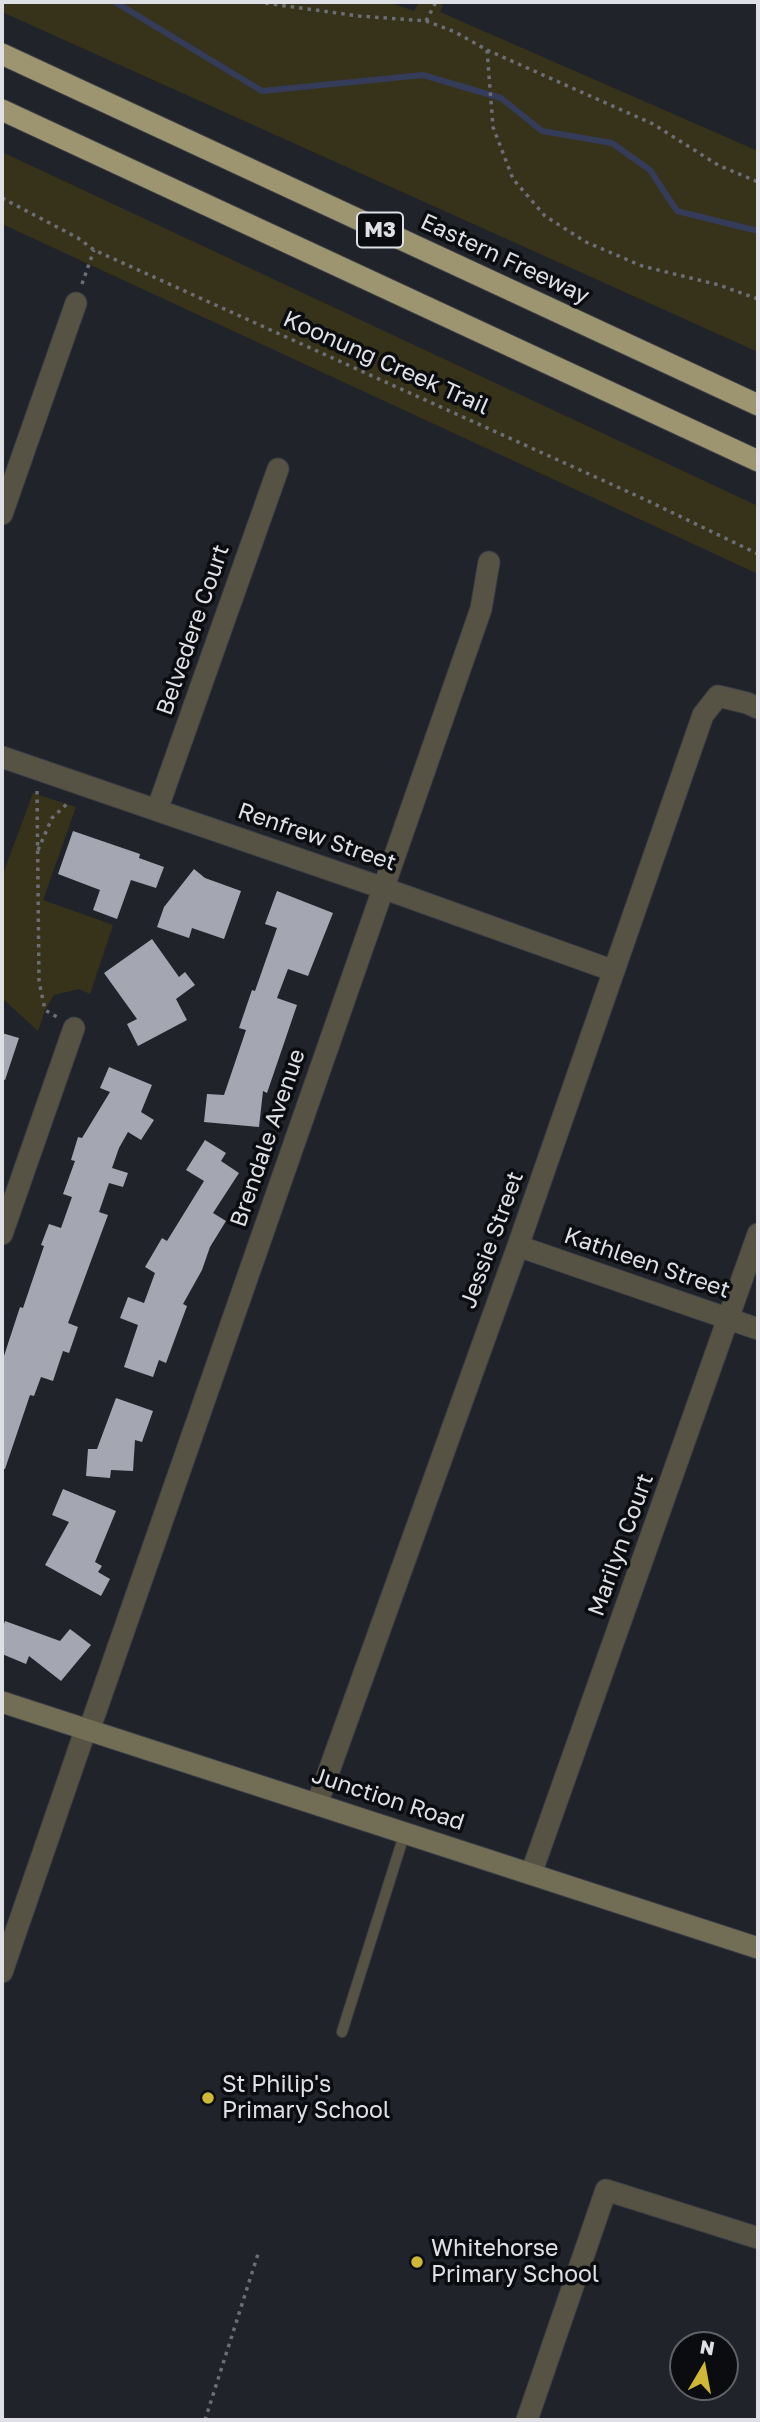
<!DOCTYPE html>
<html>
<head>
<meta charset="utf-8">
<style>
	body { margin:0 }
	#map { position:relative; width:760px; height:2422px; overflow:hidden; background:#21232b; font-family:"Golos Text",sans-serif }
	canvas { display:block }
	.frame { position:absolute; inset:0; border:4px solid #dee0e5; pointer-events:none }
	.north { position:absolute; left:669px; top:2331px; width:70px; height:70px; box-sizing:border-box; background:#0b0c10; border:2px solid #5f6165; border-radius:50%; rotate:10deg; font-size:19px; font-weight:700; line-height:28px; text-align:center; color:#dee0e5 }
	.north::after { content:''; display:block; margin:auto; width:24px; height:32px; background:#d0b837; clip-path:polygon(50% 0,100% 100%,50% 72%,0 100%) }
</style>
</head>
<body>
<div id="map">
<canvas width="760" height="2422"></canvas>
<div class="frame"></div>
<div class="north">N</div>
</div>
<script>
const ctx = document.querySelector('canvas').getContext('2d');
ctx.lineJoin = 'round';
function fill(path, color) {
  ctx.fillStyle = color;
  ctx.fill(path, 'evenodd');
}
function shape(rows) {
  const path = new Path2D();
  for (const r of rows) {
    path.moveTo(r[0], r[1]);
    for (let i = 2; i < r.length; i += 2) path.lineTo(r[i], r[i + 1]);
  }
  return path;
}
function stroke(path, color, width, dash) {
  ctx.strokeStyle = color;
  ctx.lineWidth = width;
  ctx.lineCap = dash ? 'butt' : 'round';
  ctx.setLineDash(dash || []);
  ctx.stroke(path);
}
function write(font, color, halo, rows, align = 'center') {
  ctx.font = font + ' "Golos Text",sans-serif';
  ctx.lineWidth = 7;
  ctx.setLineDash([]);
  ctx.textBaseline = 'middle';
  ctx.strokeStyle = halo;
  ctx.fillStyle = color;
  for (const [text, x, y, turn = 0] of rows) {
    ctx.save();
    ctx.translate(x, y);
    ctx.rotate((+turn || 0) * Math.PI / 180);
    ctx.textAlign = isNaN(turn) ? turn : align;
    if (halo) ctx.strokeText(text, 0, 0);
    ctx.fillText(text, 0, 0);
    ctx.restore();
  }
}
const green = shape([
	[2,2,389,2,414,11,419,2,444,2,440,12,758,151,758,352,2,12],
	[2,152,758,506,758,574,2,224],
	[33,793,76,807,43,900,113,925,90,994,79,989,54,995,45,1010,38,1031,2,998,2,877]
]);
const stream = shape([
	[115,2,262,91,423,75,501,98,542,131,612,143,650,170,677,211,758,231]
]);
const building = shape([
	[73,831,140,854,139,858,164,867,156,888,131,880,117,919,93,910,100,890,58,874],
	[194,869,205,878,241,891,224,939,192,928,189,938,157,927,164,907],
	[277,891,333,913,308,976,288,969,277,998,297,1005,267,1093,263,1091,259,1127,204,1122,207,1094,224,1095,246,1030,239,1028,252,990,255,991,277,928,265,924],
	[152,939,179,977,185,972,195,985,176,999,187,1020,138,1046,127,1024,137,1019,104,973],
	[2,1033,19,1038,5,1080,2,1079],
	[109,1067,152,1085,141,1112,154,1120,141,1140,128,1132,119,1148,112,1168,128,1173,123,1187,109,1183,99,1212,108,1215,68,1323,78,1327,69,1353,63,1351,53,1381,41,1377,34,1396,30,1395,5,1469,2,1469,2,1362,20,1307,23,1308,44,1246,41,1245,49,1224,61,1228,72,1197,63,1194,75,1161,71,1160,78,1137,82,1138,110,1092,100,1088],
	[205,1140,226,1153,221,1161,239,1173,213,1213,226,1221,210,1247,202,1270,183,1304,187,1306,166,1363,159,1360,153,1377,124,1367,138,1325,120,1318,128,1297,144,1303,155,1273,145,1267,162,1238,167,1241,204,1181,186,1170],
	[116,1398,153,1411,142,1442,135,1440,133,1471,111,1470,110,1478,86,1476,88,1449,97,1449],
	[63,1489,116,1511,95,1562,102,1566,98,1572,110,1579,101,1596,45,1565,69,1522,52,1515],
	[5,1621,60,1641,70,1629,91,1645,61,1681,29,1656,26,1664,2,1654,2,1630]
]);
const path = shape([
	[257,2,359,16,426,21,455,32,487,50,493,127,513,179,545,216,586,242,642,266,719,285,758,299],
	[426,21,436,2],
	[487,50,653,124,718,165,758,182],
	[2,198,78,238,94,250,644,499,758,554],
	[82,284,94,250],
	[37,791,39,981,45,1010,57,1017],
	[38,850,52,818,69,802],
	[205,2420,258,2254]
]);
const lane = shape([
	[342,2032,405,1832]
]);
const street = shape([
	[2,514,76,303],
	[2,757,383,888,614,971],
	[157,810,278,469],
	[2,1234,74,1028],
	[518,1246,758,1329],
	[317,1804,518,1246,703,715,718,696,747,703,758,708],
	[531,1874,758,1234],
	[2,1972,82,1740,93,1719,481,609,489,562],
	[527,2420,606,2190,758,2238]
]);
const secondary = shape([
	[2,1702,758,1948]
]);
const highway = shape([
	[2,54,758,405],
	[2,110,758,461]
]);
const markers = [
	[208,2098,7,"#d0b837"],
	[417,2262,7,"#d0b837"]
];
const shields = [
	[380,230,46]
];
const shieldNames = [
	["M3",380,230]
];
const streetNames = [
	["Eastern Freeway",505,259,25],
	["Koonung Creek Trail",386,363,24],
	["Belvedere Court",193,630,-71],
	["Renfrew Street",317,837,19],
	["Brendale Avenue",268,1138,-71],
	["Jessie Street",492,1240,-70],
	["Kathleen Street",647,1263,19],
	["Marilyn Court",621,1545,-70],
	["Junction Road",388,1799,18]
];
const poiNames = [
	["St Philip's",222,2085],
	["Primary School",222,2111],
	["Whitehorse",431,2249],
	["Primary School",431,2275]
];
fill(green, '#37321a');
stroke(stream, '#353c5a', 6);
fill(building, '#a4a7b2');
stroke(lane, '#3b3d45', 12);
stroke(street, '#3b3d45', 23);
stroke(secondary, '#3b3d45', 23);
stroke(highway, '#3b3d45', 23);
stroke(path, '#6c6e75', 3.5, [3.5, 5]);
stroke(lane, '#565344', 10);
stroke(street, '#565344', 21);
stroke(secondary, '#726e56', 21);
stroke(highway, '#9c9570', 21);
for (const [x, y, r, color] of markers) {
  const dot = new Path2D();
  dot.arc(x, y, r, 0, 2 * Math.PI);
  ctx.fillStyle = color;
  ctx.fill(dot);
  stroke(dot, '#0b0c10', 2.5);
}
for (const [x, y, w] of shields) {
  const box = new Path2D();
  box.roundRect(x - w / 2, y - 17.5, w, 35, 5);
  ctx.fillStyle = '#0b0c10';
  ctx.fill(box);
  stroke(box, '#dee0e5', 2);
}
write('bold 21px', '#dee0e5', null, shieldNames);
write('23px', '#dee0e5', '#0b0c10', streetNames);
write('23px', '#dee0e5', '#0b0c10', poiNames, 'left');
</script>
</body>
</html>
